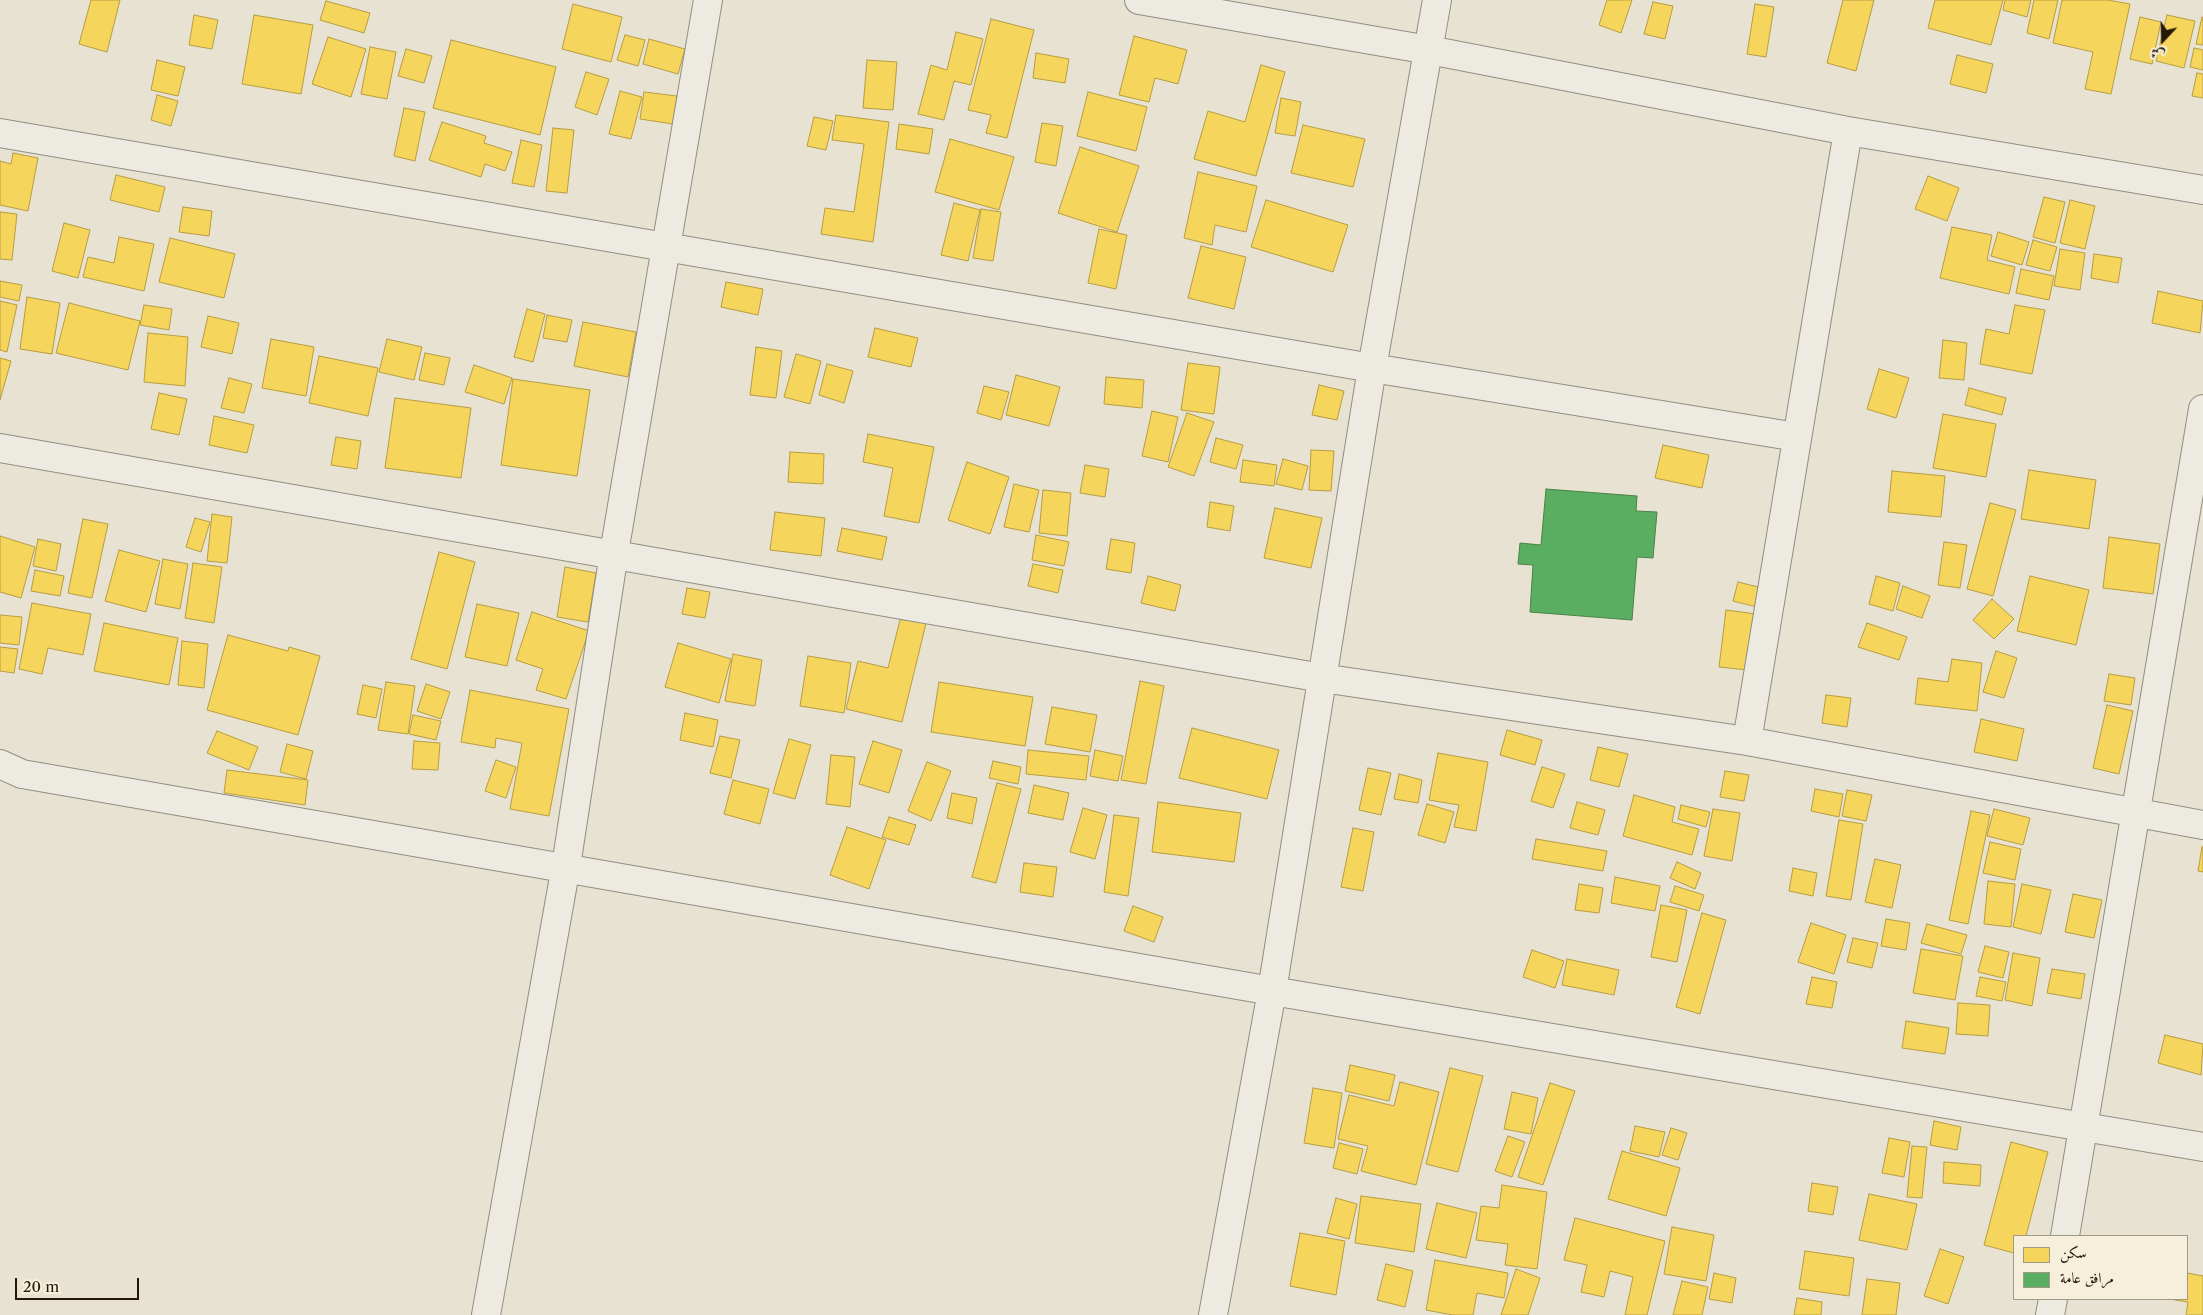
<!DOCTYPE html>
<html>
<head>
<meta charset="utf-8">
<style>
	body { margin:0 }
	#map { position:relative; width:2203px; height:1315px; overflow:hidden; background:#e7e2d1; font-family:"Libre Caslon Text",Amiri,serif }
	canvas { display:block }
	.legend { position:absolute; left:2013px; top:1235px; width:175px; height:65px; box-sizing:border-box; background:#f6efdb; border:1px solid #a29985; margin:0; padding:6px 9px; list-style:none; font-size:15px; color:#251805 }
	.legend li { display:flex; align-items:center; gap:10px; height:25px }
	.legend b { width:25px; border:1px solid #a29985 }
	.north { position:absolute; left:2138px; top:15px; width:50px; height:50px; -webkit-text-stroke:4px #f6efdb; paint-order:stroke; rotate:201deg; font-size:14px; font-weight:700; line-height:20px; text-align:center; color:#251805 }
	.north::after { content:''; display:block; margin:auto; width:18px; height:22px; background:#251805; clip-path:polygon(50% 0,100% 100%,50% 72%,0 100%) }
	.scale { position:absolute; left:15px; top:1278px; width:124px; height:22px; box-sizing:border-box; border:2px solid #251805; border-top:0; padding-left:6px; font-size:15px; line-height:18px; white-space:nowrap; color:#251805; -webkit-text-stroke:4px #f6efdb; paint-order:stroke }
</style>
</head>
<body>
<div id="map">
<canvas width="2203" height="1315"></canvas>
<ul class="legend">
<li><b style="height:14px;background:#f6d55c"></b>سكن</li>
<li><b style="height:14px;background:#5aae61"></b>مرافق عامة</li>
</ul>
<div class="north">ش</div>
<div class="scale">20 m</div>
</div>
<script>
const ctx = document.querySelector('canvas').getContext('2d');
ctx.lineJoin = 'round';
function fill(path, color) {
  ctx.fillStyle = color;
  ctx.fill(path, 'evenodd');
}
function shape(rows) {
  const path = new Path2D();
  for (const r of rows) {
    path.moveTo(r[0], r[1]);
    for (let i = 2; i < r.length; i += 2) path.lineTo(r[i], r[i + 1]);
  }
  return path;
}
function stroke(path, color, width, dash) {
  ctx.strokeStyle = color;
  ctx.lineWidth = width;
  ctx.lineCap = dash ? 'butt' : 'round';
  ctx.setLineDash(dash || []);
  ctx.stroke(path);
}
const homes = shape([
	[91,0,120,0,107,52,79,44,91,0],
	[1607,0,1632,0,1621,33,1599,25,1607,0],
	[1843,0,1874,0,1856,71,1827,63,1843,0],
	[1935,0,2003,0,1991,45,1928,28,1935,0],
	[2005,0,2031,0,2027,17,2003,10,2005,0],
	[2034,0,2058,0,2049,39,2027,33,2034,0],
	[2062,0,2108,0,2130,4,2111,94,2085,89,2093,52,2053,43,2062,0],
	[326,1,370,13,364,33,320,20,326,1],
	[1653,2,1673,6,1665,39,1644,34,1653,2],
	[573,4,622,17,611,62,562,49,573,4],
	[1755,4,1774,7,1766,57,1747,54,1755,4],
	[194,15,218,20,212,49,189,45,194,15],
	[254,15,313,25,301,94,242,84,254,15],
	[2167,15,2195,21,2184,68,2156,61,2167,15],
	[2140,17,2161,22,2152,64,2130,59,2140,17],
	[2202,17,2203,18,2203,45,2196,44,2202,17],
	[991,19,1034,30,1007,138,986,133,991,115,968,110,991,19],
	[956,32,983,39,971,85,954,81,944,120,918,114,931,65,947,70,956,32],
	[625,35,645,40,638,66,617,60,625,35],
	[1134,36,1187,50,1178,84,1155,78,1149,102,1119,95,1134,36],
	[328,37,366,49,351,97,312,84,328,37],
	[649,39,685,49,678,74,643,64,649,39],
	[451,40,556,67,540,135,433,108,451,40],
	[370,47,396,52,387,99,361,94,370,47],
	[2194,48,2203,50,2203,70,2190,67,2194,48],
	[406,49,432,56,424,83,398,76,406,49],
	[1036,53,1069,59,1065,83,1033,78,1036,53],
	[1957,55,1993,64,1986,93,1950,84,1957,55],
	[157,60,185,67,178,96,151,90,157,60],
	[867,60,897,62,893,110,863,108,867,60],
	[1261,65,1285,72,1256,176,1194,159,1208,111,1245,122,1261,65],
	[586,72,609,79,597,115,575,107,586,72],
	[2197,73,2203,74,2203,98,2192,96,2197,73],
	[620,91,642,97,631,139,609,134,620,91],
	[644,92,677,96,673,124,640,119,644,92],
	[1088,92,1147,107,1136,151,1077,136,1088,92],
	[157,95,178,101,171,126,151,120,157,95],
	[1281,98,1301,102,1295,136,1275,133,1281,98],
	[404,108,425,112,415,161,394,156,404,108],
	[836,115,889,122,873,242,821,234,825,208,854,212,864,144,832,140,836,115],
	[814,117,833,121,826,150,807,146,814,117],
	[442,122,486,136,484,143,512,152,505,171,485,164,481,177,429,160,442,122],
	[1042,123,1063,126,1056,166,1035,162,1042,123],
	[899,124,933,129,929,154,896,149,899,124],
	[1303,125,1365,139,1353,187,1291,173,1303,125],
	[553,128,574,130,567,193,546,191,553,128],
	[950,139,1014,157,999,210,935,192,950,139],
	[521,140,542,145,534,187,512,183,521,140],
	[1080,147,1139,166,1117,232,1058,213,1080,147],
	[13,153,38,158,28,211,0,205,0,161,11,164,13,153],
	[1198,172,1257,186,1246,232,1215,225,1212,245,1184,238,1198,172],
	[116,175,165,187,159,212,110,200,116,175],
	[1928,176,1959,188,1947,221,1915,209,1928,176],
	[2044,197,2065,202,2055,243,2033,237,2044,197],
	[1266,200,1348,225,1333,272,1251,247,1266,200],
	[2070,200,2095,206,2085,249,2060,243,2070,200],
	[954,203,980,210,968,261,941,255,954,203],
	[183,207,212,211,209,236,179,232,183,207],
	[981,209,1001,212,993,261,973,258,981,209],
	[0,212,17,214,12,260,0,259,0,212],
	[64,223,90,230,78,278,52,271,64,223],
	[1952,227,1992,235,1987,260,2015,267,2009,294,1940,278,1952,227],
	[1099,229,1127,235,1116,289,1088,283,1099,229],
	[1998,232,2029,242,2022,265,1991,256,1998,232],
	[119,237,154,244,144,291,83,277,88,257,114,263,119,237],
	[170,238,235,254,224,298,159,282,170,238],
	[2033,240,2057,247,2050,271,2026,265,2033,240],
	[1201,246,1246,257,1234,309,1188,298,1201,246],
	[2060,249,2085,253,2080,290,2054,286,2060,249],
	[2094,254,2122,258,2118,283,2091,278,2094,254],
	[2021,269,2054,276,2049,300,2016,293,2021,269],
	[0,281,22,285,19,301,0,297,0,281],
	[726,282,763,289,758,315,721,307,726,282],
	[2158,291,2203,301,2200,333,2152,323,2158,291],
	[27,297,60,303,52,354,20,349,27,297],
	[0,301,17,305,7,352,0,350,0,301],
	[69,303,140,321,128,370,56,353,69,303],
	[144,305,172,309,169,330,140,325,144,305],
	[2015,305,2045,310,2032,374,1980,364,1986,329,2009,334,2015,305],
	[527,309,545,314,533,362,514,357,527,309],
	[547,315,572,320,567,342,543,338,547,315],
	[208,316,239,323,232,354,201,347,208,316],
	[583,322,636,332,628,377,574,366,583,322],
	[875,328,918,338,911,367,868,357,875,328],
	[148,333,188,337,185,386,144,382,148,333],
	[271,339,314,347,306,396,262,388,271,339],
	[387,339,422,347,414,380,379,372,387,339],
	[1943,340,1967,343,1964,380,1939,378,1943,340],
	[756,347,782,351,776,398,750,395,756,347],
	[425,353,450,358,444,385,419,380,425,353],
	[796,354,821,361,810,404,784,397,796,354],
	[319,356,378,368,368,416,309,403,319,356],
	[0,358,11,361,0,400,0,358],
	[1188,363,1220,367,1214,414,1181,410,1188,363],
	[827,364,853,371,844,403,819,395,827,364],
	[474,365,512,378,504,404,465,392,474,365],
	[1879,369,1909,378,1896,418,1867,409,1879,369],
	[1016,375,1060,387,1049,426,1006,415,1016,375],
	[1106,377,1144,380,1142,408,1104,404,1106,377],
	[229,378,252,384,244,413,221,408,229,378],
	[513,379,590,390,577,476,501,465,513,379],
	[1319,385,1344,391,1337,420,1312,415,1319,385],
	[984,386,1009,392,1001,420,977,413,984,386],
	[1969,388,2006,398,2002,415,1965,405,1969,388],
	[159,393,187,399,179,435,151,429,159,393],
	[395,398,471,408,461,478,385,468,395,398],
	[1152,411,1178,417,1168,462,1142,456,1152,411],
	[1187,413,1214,422,1194,476,1168,467,1187,413],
	[1943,414,1996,424,1986,477,1933,468,1943,414],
	[214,416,254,425,247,453,209,445,214,416],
	[868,434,934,447,919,523,884,516,893,468,863,462,868,434],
	[336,437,361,441,357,469,331,465,336,437],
	[1216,438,1243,445,1236,469,1210,462,1216,438],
	[1663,445,1709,455,1702,488,1655,478,1663,445],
	[1311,450,1334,451,1331,491,1309,490,1311,450],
	[790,452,824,454,823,484,788,482,790,452],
	[1283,459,1308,466,1302,490,1276,484,1283,459],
	[1243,460,1277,465,1274,486,1240,482,1243,460],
	[967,462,1009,477,990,534,948,520,967,462],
	[1085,465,1109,469,1105,497,1080,493,1085,465],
	[2029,470,2096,480,2089,529,2021,519,2029,470],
	[1892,471,1945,476,1941,517,1888,512,1892,471],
	[1014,484,1039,490,1029,532,1004,527,1014,484],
	[1043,490,1071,493,1067,536,1039,533,1043,490],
	[1210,502,1234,506,1230,531,1207,527,1210,502],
	[1990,503,2016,510,1993,596,1967,589,1990,503],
	[1275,508,1322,518,1311,568,1264,558,1275,508],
	[775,512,825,518,821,556,770,550,775,512],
	[212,514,232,517,227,563,207,561,212,514],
	[195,518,210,522,201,552,186,547,195,518],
	[83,519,108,524,92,598,68,593,83,519],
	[842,528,887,537,882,560,837,551,842,528],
	[1036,535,1069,542,1064,566,1032,560,1036,535],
	[0,536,35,547,21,598,0,592,0,536],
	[2109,537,2160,544,2153,594,2103,588,2109,537],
	[38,539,61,544,56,571,33,566,38,539],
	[1111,539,1135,543,1131,573,1106,569,1111,539],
	[1944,542,1967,545,1960,588,1938,585,1944,542],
	[119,550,160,561,146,612,105,601,119,550],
	[439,552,475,562,447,669,411,659,439,552],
	[163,559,188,564,180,609,155,604,163,559],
	[193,563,222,567,214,623,185,618,193,563],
	[1033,564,1063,570,1058,593,1028,586,1033,564],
	[565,567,596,573,588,622,557,617,565,567],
	[35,570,64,576,60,596,31,591,35,570],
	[1148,576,1181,585,1175,611,1141,603,1148,576],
	[1876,576,1900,583,1893,611,1869,604,1876,576],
	[2030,576,2089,590,2076,645,2017,631,2030,576],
	[1738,582,1766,589,1761,608,1733,601,1738,582],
	[1903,586,1930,596,1922,618,1896,609,1903,586],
	[687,588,710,592,705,618,682,614,687,588],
	[1992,599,2014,619,1994,639,1973,620,1992,599],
	[32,603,91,614,83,655,48,648,42,674,19,669,32,603],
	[477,604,519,613,507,666,465,657,477,604],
	[903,608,928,615,902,722,846,709,858,661,888,668,903,608],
	[1726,610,1756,614,1748,670,1719,667,1726,610],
	[532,612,589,631,566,699,536,690,543,669,516,660,532,612],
	[0,615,22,617,19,645,0,643,0,615],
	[104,623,178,638,169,685,94,671,104,623],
	[1867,623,1907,637,1899,660,1858,647,1867,623],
	[228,635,288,651,289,647,320,656,298,735,207,710,228,635],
	[182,641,208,644,204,688,178,685,182,641],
	[678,643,731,659,719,703,665,687,678,643],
	[0,647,18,649,14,673,0,671,0,647],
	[1996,651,2017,658,2004,698,1983,692,1996,651],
	[733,654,762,660,755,706,725,701,733,654],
	[808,656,851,663,844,713,800,706,808,656],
	[1952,659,1982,663,1977,711,1915,704,1918,678,1948,682,1952,659],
	[2109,674,2135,678,2131,705,2104,701,2109,674],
	[1140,681,1164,686,1146,784,1121,780,1140,681],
	[386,682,415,686,408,734,378,730,386,682],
	[939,682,1033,697,1025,746,931,732,939,682],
	[426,684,450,692,441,719,417,711,426,684],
	[363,685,382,689,376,718,357,714,363,685],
	[470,690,569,709,549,816,510,809,522,743,496,738,495,748,461,742,470,690],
	[1826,695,1851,698,1847,727,1822,723,1826,695],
	[2107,705,2133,711,2119,774,2093,768,2107,705],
	[1052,707,1097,715,1090,752,1045,744,1052,707],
	[685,713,718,720,713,747,680,740,685,713],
	[413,715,441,721,436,740,409,734,413,715],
	[1981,719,2024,729,2017,761,1974,752,1981,719],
	[1192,728,1279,750,1267,799,1179,778,1192,728],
	[1507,730,1542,740,1535,765,1500,755,1507,730],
	[217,731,258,747,249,770,207,753,217,731],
	[720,736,740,740,731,778,710,773,720,736],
	[789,739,811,745,795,799,773,793,789,739],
	[414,741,440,743,438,770,412,769,414,741],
	[873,741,902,750,889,793,859,784,873,741],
	[287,744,313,751,306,779,280,772,287,744],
	[1598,747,1628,754,1619,787,1590,780,1598,747],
	[1028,750,1089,756,1086,780,1026,774,1028,750],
	[1095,750,1123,756,1118,781,1090,776,1095,750],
	[1438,753,1488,762,1476,831,1454,827,1459,805,1429,800,1438,753],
	[831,755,855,757,850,807,826,804,831,755],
	[496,760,516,767,506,798,485,791,496,760],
	[993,761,1021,767,1018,784,989,778,993,761],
	[927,762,951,771,931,821,908,811,927,762],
	[1542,767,1565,774,1553,808,1531,801,1542,767],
	[1368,768,1391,773,1381,815,1359,810,1368,768],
	[227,770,308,780,305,805,224,793,227,770],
	[1725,771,1749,775,1744,801,1720,797,1725,771],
	[1399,774,1422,780,1418,803,1394,799,1399,774],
	[733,780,769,789,760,824,724,814,733,780],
	[997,783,1021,789,996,883,972,877,997,783],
	[1034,785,1069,793,1063,820,1028,813,1034,785],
	[1815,789,1843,794,1839,817,1811,811,1815,789],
	[1847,790,1872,795,1866,821,1842,816,1847,790],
	[952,793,977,798,972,824,947,818,952,793],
	[1634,795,1675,807,1672,822,1699,829,1692,855,1623,836,1634,795],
	[1158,802,1241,813,1234,862,1152,852,1158,802],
	[1577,802,1605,810,1598,835,1570,828,1577,802],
	[1427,804,1454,812,1445,843,1418,835,1427,804],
	[1681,805,1710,812,1706,827,1678,819,1681,805],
	[1083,808,1107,815,1095,859,1070,852,1083,808],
	[1713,809,1740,813,1732,861,1704,856,1713,809],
	[1994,809,2030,818,2023,845,1987,836,1994,809],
	[1971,811,1990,815,1968,924,1949,920,1971,811],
	[1114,815,1139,818,1128,896,1104,892,1114,815],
	[889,817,916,825,909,845,882,837,889,817],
	[1839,820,1863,824,1851,900,1826,896,1839,820],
	[847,827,886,840,869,889,830,875,847,827],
	[1353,828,1374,832,1363,891,1341,887,1353,828],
	[1536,839,1607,851,1603,871,1532,859,1536,839],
	[1990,842,2021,849,2015,880,1983,873,1990,842],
	[2202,847,2203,847,2203,872,2198,871,2202,847],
	[1875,859,1901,865,1892,908,1865,902,1875,859],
	[1677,862,1701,873,1695,889,1670,878,1677,862],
	[1024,863,1057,867,1053,897,1020,892,1024,863],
	[1793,868,1817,873,1813,896,1789,891,1793,868],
	[1615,877,1660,886,1655,911,1611,903,1615,877],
	[1988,881,2015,884,2011,927,1984,924,1988,881],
	[1579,884,1603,888,1599,913,1575,910,1579,884],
	[2022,884,2051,890,2041,934,2013,927,2022,884],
	[1675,886,1704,895,1699,911,1670,902,1675,886],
	[2073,894,2102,900,2094,938,2065,932,2073,894],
	[1661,905,1687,910,1677,962,1651,957,1661,905],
	[1133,906,1163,917,1154,942,1124,931,1133,906],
	[1702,913,1726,920,1700,1014,1676,1007,1702,913],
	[1886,919,1910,923,1906,950,1881,946,1886,919],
	[1811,923,1846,935,1834,974,1798,962,1811,923],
	[1927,924,1967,935,1961,954,1921,943,1927,924],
	[1853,938,1878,943,1872,968,1847,962,1853,938],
	[1985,946,2009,952,2003,978,1978,972,1985,946],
	[1921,949,1963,956,1955,1000,1913,993,1921,949],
	[1532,950,1564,961,1555,988,1523,977,1532,950],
	[2013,953,2040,958,2032,1006,2005,1000,2013,953],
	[1567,959,1619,970,1614,995,1562,985,1567,959],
	[2052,969,2085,974,2081,999,2047,993,2052,969],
	[1812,977,1837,982,1832,1008,1806,1004,1812,977],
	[1980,977,2006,982,2002,1001,1976,996,1980,977],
	[1958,1003,1990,1005,1988,1036,1956,1034,1958,1003],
	[1906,1021,1949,1028,1945,1054,1902,1048,1906,1021],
	[2165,1035,2203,1044,2201,1075,2158,1063,2165,1035],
	[1350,1065,1395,1075,1389,1101,1345,1091,1350,1065],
	[1450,1068,1483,1076,1458,1172,1426,1164,1450,1068],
	[1400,1082,1439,1092,1416,1185,1361,1171,1368,1146,1338,1139,1349,1095,1394,1106,1400,1082],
	[1550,1083,1575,1091,1543,1185,1518,1177,1550,1083],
	[1313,1088,1342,1093,1334,1148,1304,1143,1313,1088],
	[1512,1092,1538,1098,1531,1134,1504,1129,1512,1092],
	[1934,1121,1961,1127,1957,1150,1930,1145,1934,1121],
	[1635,1126,1665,1132,1659,1157,1630,1151,1635,1126],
	[1671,1128,1687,1133,1678,1160,1662,1155,1671,1128],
	[1508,1136,1525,1142,1512,1177,1495,1171,1508,1136],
	[1889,1138,1910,1142,1904,1177,1882,1173,1889,1138],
	[2011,1142,2048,1152,2026,1236,2014,1236,2014,1253,1984,1245,2011,1142],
	[1339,1143,1363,1149,1357,1174,1333,1168,1339,1143],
	[1912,1146,1927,1147,1922,1198,1907,1197,1912,1146],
	[1622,1151,1680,1168,1666,1216,1608,1199,1622,1151],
	[1944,1162,1981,1165,1980,1186,1943,1183,1944,1162],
	[1812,1183,1838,1187,1833,1215,1808,1211,1812,1183],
	[1502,1185,1547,1192,1537,1269,1505,1265,1508,1244,1476,1240,1481,1206,1499,1208,1502,1185],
	[1869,1194,1917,1204,1907,1250,1859,1240,1869,1194],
	[1361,1196,1421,1204,1414,1252,1355,1243,1361,1196],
	[1336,1198,1357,1204,1349,1239,1327,1233,1336,1198],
	[1437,1203,1477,1213,1466,1258,1426,1249,1437,1203],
	[1575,1218,1665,1241,1647,1315,1625,1315,1633,1277,1610,1271,1604,1297,1581,1292,1587,1265,1564,1260,1575,1218],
	[1672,1227,1714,1235,1706,1281,1664,1274,1672,1227],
	[1300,1233,1345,1241,1336,1295,1290,1286,1300,1233],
	[1940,1249,1964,1257,1948,1304,1924,1296,1940,1249],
	[1805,1251,1854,1258,1849,1296,1799,1289,1805,1251],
	[1435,1260,1508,1273,1504,1298,1477,1293,1473,1315,1453,1315,1426,1310,1435,1260],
	[1386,1264,1413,1271,1405,1307,1377,1300,1386,1264],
	[1516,1269,1540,1278,1528,1315,1501,1315,1516,1269],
	[1714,1273,1736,1278,1732,1303,1709,1299,1714,1273],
	[2187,1273,2203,1276,2203,1315,2186,1315,2188,1302,2169,1299,2187,1299,2187,1273],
	[1867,1279,1900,1283,1896,1315,1862,1315,1867,1279],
	[1682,1281,1708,1287,1702,1315,1673,1315,1682,1281],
	[1797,1298,1822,1302,1821,1315,1794,1315,1797,1298]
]);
const public = shape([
	[1546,489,1637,496,1636,511,1657,512,1653,558,1637,557,1632,620,1530,612,1533,565,1518,564,1520,543,1541,545,1546,489]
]);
const street = shape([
	[1139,0,1429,50,1848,131,2203,190],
	[0,133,1372,368,1797,437],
	[0,448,1322,678,1747,741,2203,825],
	[1747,741,1848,131],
	[0,764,22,774,1272,991,2203,1147],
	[2065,1236,2203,409],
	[486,1315,566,866,614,553,708,0],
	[1213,1315,1272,991,1372,368,1437,0],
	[2050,1315,2053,1299]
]);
fill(homes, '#f6d55c');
stroke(homes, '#b79c42', 1);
fill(public, '#5aae61');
stroke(public, '#4a8145', 1);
stroke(street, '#928e82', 30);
stroke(street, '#eceae1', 28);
</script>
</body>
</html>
